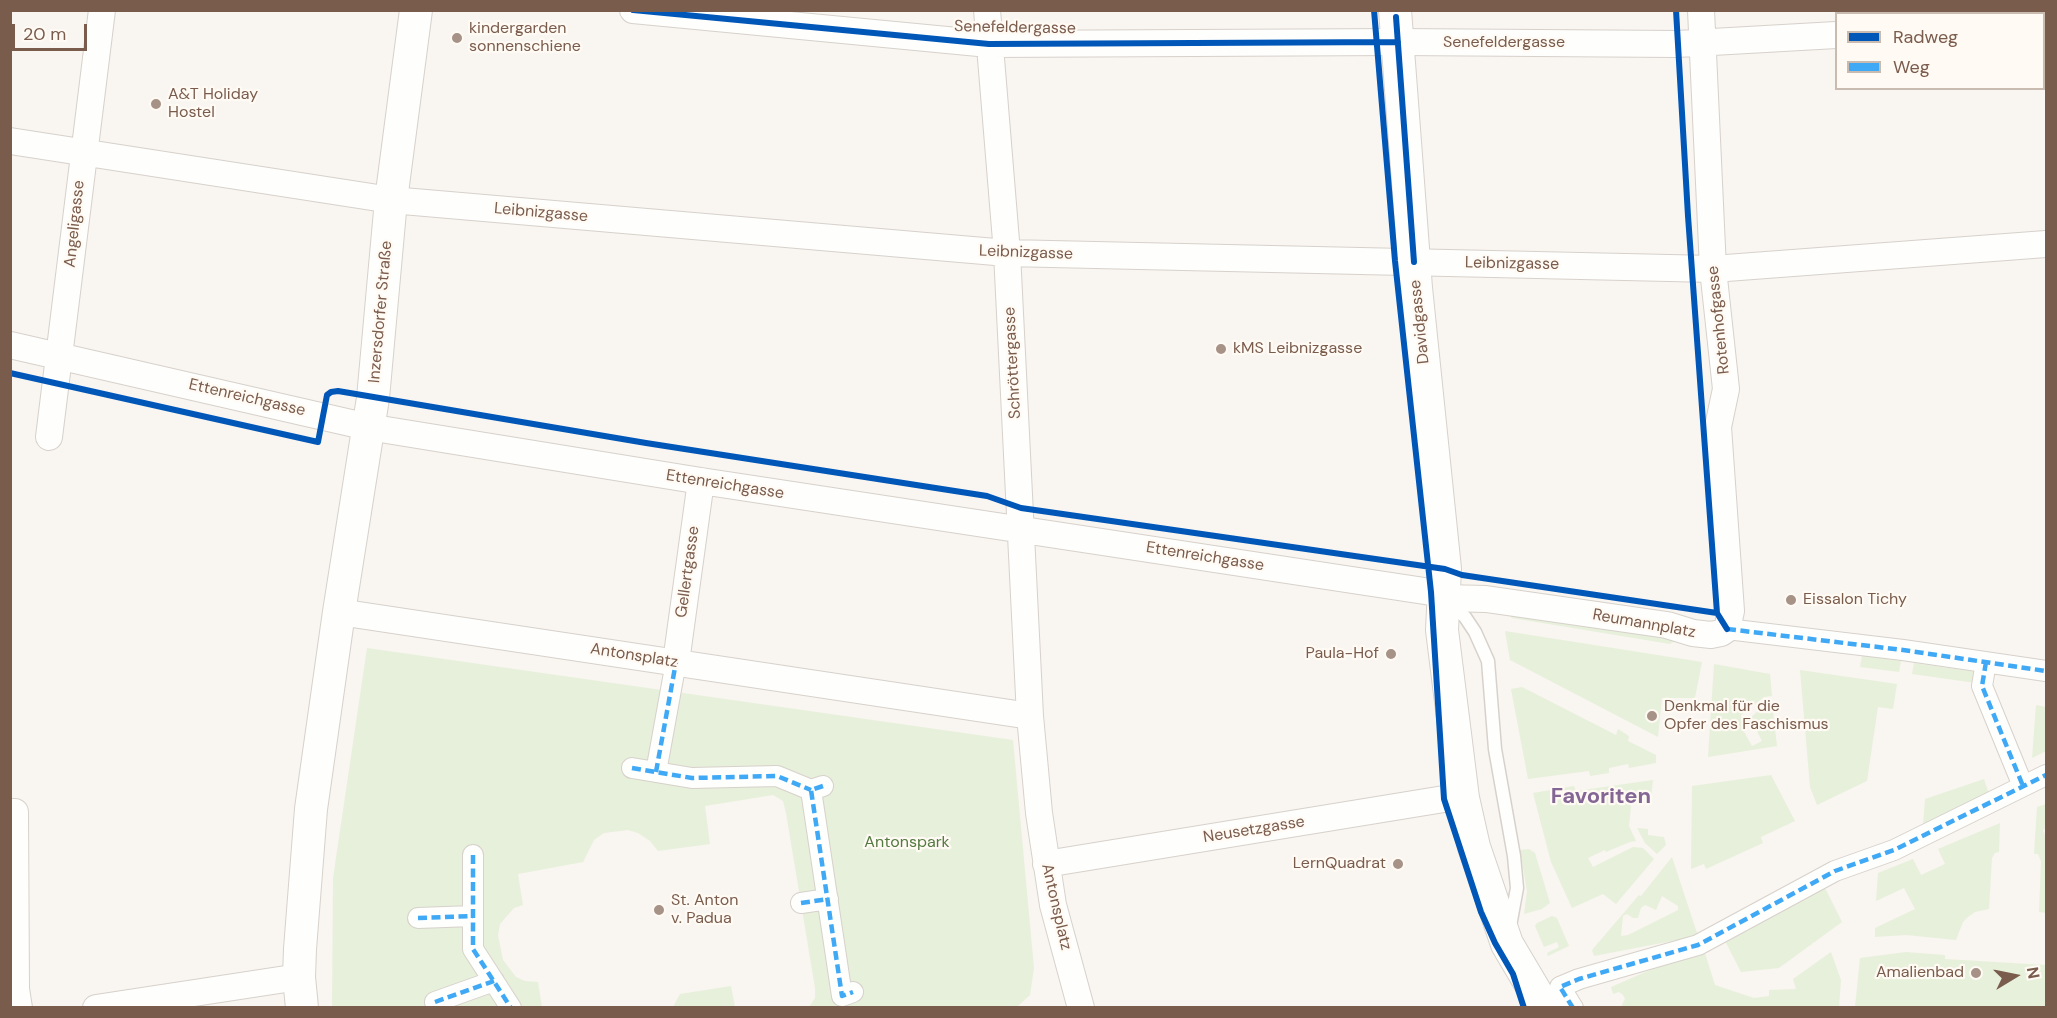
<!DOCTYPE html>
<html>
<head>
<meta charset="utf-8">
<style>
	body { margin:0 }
	#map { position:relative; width:2057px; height:1018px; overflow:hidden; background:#f9f5f0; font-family:"DM Sans",sans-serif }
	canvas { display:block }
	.frame { position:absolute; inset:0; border:12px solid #7a5c4d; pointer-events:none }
	.legend { position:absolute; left:1835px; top:12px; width:210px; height:78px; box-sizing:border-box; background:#fffaf3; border:2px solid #cabbb1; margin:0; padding:8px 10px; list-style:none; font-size:18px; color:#7a5c4d }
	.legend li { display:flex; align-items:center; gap:12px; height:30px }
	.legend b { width:30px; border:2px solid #cabbb1 }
	.north { position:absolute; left:1985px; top:946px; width:60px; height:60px; -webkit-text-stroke:4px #fffaf3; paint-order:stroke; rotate:80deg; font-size:16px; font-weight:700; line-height:24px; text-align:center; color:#7a5c4d }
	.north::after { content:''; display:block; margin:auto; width:21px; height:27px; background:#7a5c4d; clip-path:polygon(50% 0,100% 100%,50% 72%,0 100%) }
	.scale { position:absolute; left:12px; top:24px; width:75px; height:27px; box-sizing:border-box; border:3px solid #7a5c4d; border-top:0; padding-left:8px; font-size:18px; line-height:21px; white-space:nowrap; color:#7a5c4d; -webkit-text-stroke:4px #fffaf3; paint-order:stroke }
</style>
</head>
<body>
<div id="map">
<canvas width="2057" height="1018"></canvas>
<div class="frame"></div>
<ul class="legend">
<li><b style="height:8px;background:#0057b8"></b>Radweg</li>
<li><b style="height:8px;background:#3fa9f5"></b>Weg</li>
</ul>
<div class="north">N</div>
<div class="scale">20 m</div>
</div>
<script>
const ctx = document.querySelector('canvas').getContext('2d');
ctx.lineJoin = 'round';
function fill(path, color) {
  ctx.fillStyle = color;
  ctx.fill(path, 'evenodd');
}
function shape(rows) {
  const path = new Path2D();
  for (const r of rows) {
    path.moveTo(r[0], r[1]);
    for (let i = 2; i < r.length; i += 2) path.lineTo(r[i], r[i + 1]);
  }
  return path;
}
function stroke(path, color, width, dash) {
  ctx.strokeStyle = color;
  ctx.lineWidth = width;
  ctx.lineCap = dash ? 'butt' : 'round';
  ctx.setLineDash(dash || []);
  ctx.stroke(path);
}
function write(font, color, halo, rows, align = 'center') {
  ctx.font = font + ' "DM Sans",sans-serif';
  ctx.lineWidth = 4.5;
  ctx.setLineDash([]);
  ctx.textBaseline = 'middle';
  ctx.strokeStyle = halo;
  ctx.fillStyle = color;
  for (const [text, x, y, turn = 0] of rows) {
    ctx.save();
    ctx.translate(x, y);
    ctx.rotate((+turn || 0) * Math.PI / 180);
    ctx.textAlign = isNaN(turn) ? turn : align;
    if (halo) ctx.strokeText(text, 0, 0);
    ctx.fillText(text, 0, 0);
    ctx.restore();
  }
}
const green = shape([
	[1507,613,1654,632,1676,640,1670,644,1512,618],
	[1505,631,1702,662,1695,698,1662,698,1658,737,1510,660],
	[367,648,1013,740,1034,968,1030,995,1017,1007,809,1007,815,998,815,988,786,813,783,801,773,795,705,806,710,844,658,851,650,841,638,833,628,830,604,833,594,840,583,862,518,874,523,905,514,908,500,924,498,935,503,960,516,977,525,981,538,982,542,1007,332,1008,333,878],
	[1862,655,1901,661,1899,672,1860,667],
	[1914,663,1977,672,1976,683,1912,674],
	[1714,664,1770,674,1772,696,1764,697,1741,715,1746,726,1742,728,1752,746,1762,741,1750,718,1767,704,1772,703,1777,746,1708,757],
	[1800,670,1897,684,1893,709,1878,707,1867,781,1817,805,1810,787],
	[1522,687,1616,735,1618,729,1629,736,1628,741,1656,755,1656,763,1629,768,1628,764,1609,768,1609,773,1590,776,1589,771,1528,779,1511,689],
	[2036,705,2046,707,2046,751,2032,758],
	[1771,775,1795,821,1761,837,1763,843,1706,869,1704,864,1691,869,1692,786],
	[1984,779,1989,794,1923,825,1925,799],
	[1653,780,1651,798,1632,796,1629,826,1636,841,1630,842,1606,852,1605,850,1588,858,1593,867,1633,847,1643,848,1654,859,1616,904,1603,894,1572,908,1551,862,1533,793,1574,786,1576,791],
	[2046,804,2046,828,2043,830,2046,837,2046,913,2039,912,2041,861,2038,854,2034,854,2037,807],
	[2000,823,1999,852,1995,853,1992,858,1989,909,1975,912,1968,917,1963,922,1956,940,1906,935,1875,937,1875,928,1915,909,1904,888,1876,901,1878,873,1913,859,1921,875,1945,864,1938,849],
	[1637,828,1648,829,1648,835,1664,837,1666,845,1657,854,1645,843],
	[1529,849,1535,853,1550,903,1542,909,1524,914,1527,891,1520,850],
	[1672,857,1698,936,1594,956,1592,950,1639,895,1641,896],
	[1662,896,1678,906,1678,910,1628,935,1621,936,1623,916,1627,914,1633,918,1638,918,1641,908,1645,905,1656,910],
	[1822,882,1842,922,1779,968,1741,972,1724,939],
	[1552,916,1557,918,1569,946,1548,956,1547,953,1559,947,1557,942,1544,947,1535,926,1537,923],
	[1703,947,1715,985,1754,998,1769,996,1769,990,1796,989,1793,979,1831,952,1841,980,1839,1008,1621,1007,1625,999,1623,995,1619,992,1613,994,1611,987],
	[1906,952,1945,955,1945,959,2046,965,2046,1007,1855,1007,1860,958],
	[731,986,735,1007,673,1007,680,994]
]);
const service = shape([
	[1446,601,1465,617,1475,632,1488,661,1495,749,1514,856,1517,888,1510,926]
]);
const pedestrian = shape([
	[1727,629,1903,650,2046,671],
	[1986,662,1982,686,2023,786],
	[632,768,692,778,777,776,811,790],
	[656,772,676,662],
	[823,786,811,790,842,996,853,992],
	[473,855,473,949,511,1008],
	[801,903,828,899],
	[418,918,473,916],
	[435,1002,494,981],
	[1573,1008,1560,987,1579,979,1698,945,1835,871,1894,850,2046,775]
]);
const minor = shape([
	[633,10,989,44,1398,42,1677,44,1836,35],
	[987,10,1007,253,1030,716,1039,813,1053,905,1081,1008],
	[2044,20,2046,20],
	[10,141,391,200,1007,253,1713,269,2046,244],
	[10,345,368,427,701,481,1431,592,1443,598,1486,599,1667,625,1693,633,1711,635,1721,633,1727,629,1731,611,1718,427,1726,389,1713,269,1701,10],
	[49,437,102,10],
	[339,612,1030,716],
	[676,662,701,481],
	[10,812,15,812,16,989,19,1008],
	[1046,864,1444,799,1463,798],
	[96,1008,299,977]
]);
const tertiary = shape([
	[1395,10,1416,288,1445,569,1442,630,1463,798,1474,847,1507,944,1545,1008],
	[302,1008,299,977,300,949,311,809,339,612,373,398,391,200,416,10]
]);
const quiet = shape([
	[1727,629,1903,650,2046,671],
	[1986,662,1982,686,2023,786],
	[632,768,692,778,777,776,811,790],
	[656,772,676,662],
	[823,786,811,790,842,996,853,992],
	[473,855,473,949,511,1008],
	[801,903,828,899],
	[418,918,473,916],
	[435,1002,494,981],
	[1573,1008,1560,987,1579,979,1698,945,1835,871,1894,850,2046,775]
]);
const cycleway = shape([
	[633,10,989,44,1398,42],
	[1374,10,1395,261,1431,592,1444,799,1481,912,1495,943,1513,974,1524,1008],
	[1676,10,1688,216,1717,613,1727,629],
	[1396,17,1414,262],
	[10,373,318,442,327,395,331,392,338,391,646,443,987,496,1021,508,1445,569,1462,575,1717,613]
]);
const markers = [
	[457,38,6,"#a69286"],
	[156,104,6,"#a69286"],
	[1221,349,6,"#a69286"],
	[1791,600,6,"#a69286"],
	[1391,654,6,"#a69286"],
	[1652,716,6,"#a69286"],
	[1398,864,6,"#a69286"],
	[659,910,6,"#a69286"],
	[1976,973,6,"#a69286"]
];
const streetNames = [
	["Senefeldergasse",1015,28,1],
	["Senefeldergasse",1504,43],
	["Leibnizgasse",541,213,5],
	["Angeligasse",75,224,-84],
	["Leibnizgasse",1026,253,2],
	["Leibnizgasse",1512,264,1],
	["Inzersdorfer Straße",381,312,-85],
	["Rotenhofgasse",1719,320,-96],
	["Davidgasse",1420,322,-96],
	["Schröttergasse",1013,363,-93],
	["Ettenreichgasse",247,398,13],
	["Ettenreichgasse",725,485,9],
	["Ettenreichgasse",1205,557,9],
	["Gellertgasse",688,572,-82],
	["Reumannplatz",1644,624,10],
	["Antonsplatz",634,656,9],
	["Neusetzgasse",1254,830,-9],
	["Antonsplatz",1056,907,77]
];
const poiNames = [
	["kindergarden",469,29],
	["sonnenschiene",469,47],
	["A&T Holiday",168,95],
	["Hostel",168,113],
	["kMS Leibnizgasse",1233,349],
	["Eissalon Tichy",1803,600],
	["Paula-Hof",1379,654,"right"],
	["Denkmal für die",1664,707],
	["Opfer des Faschismus",1664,725],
	["LernQuadrat",1386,864,"right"],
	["St. Anton",671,901],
	["v. Padua",671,919],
	["Amalienbad",1964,973,"right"]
];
const parkNames = [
	["Antonspark",907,843]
];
const districtNames = [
	["Favoriten",1601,797]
];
fill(green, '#e7f0db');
stroke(service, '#d7d1cb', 15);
stroke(pedestrian, '#d7d1cb', 22);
stroke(minor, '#d7d1cb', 28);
stroke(tertiary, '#d7d1cb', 34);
stroke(service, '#fefefd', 12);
stroke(pedestrian, '#fefefd', 20);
stroke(minor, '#fefefd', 26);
stroke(tertiary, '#fefefd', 32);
stroke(quiet, '#3fa9f5', 4.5, [9, 4.5]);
stroke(cycleway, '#0057b8', 6);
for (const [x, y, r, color] of markers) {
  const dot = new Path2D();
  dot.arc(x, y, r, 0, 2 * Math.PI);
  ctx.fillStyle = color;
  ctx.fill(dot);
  stroke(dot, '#fffaf3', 2);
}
write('16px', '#7a5c4d', '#fffaf3', streetNames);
write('16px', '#7a5c4d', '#fffaf3', poiNames, 'left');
write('16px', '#537a41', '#fffaf3', parkNames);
write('bold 22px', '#846695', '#fffaf3', districtNames);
</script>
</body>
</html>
